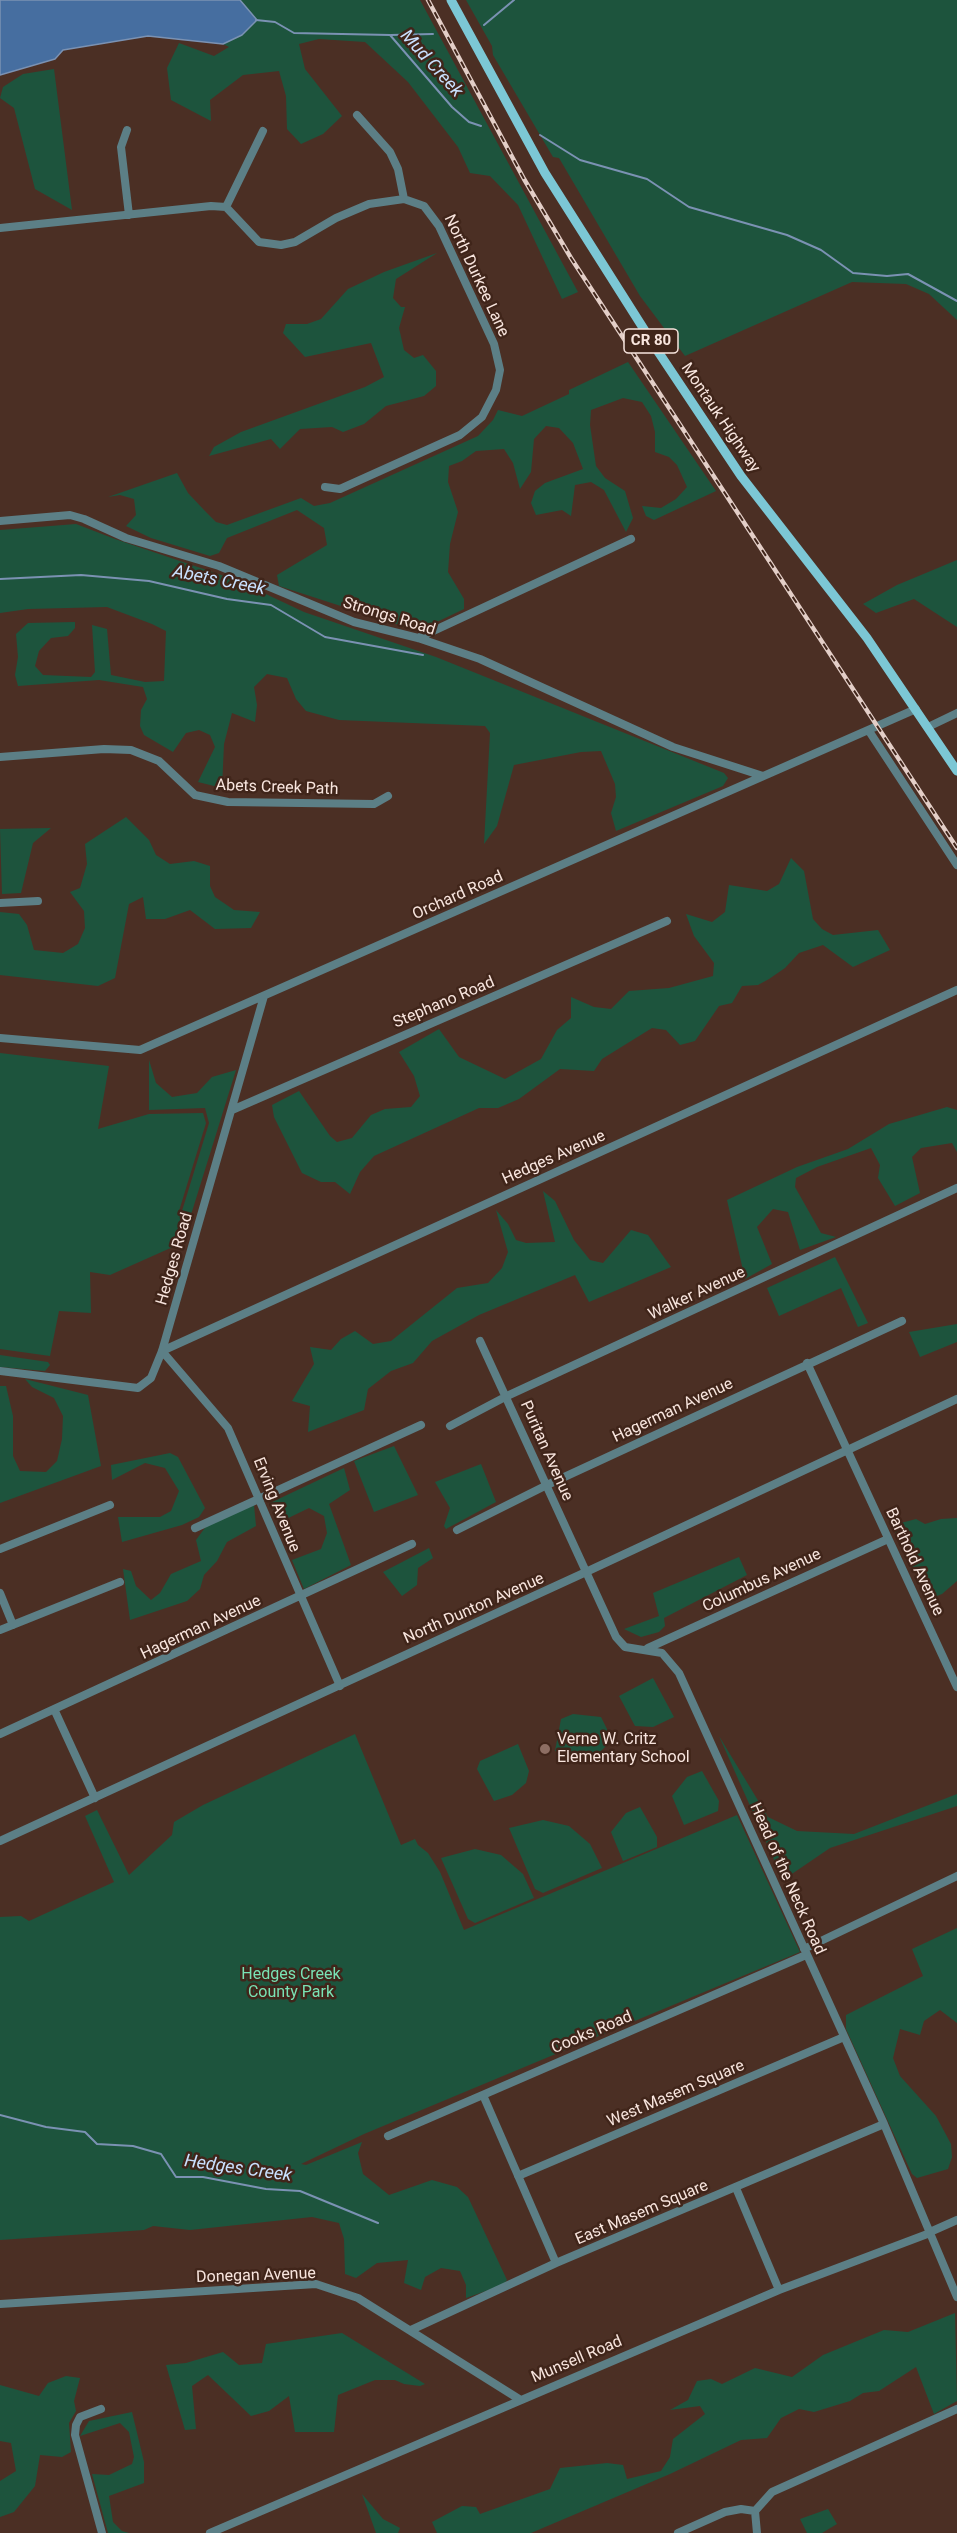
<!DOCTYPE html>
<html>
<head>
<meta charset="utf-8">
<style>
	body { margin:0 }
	canvas { display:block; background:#4b2f24 }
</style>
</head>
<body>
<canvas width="957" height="2533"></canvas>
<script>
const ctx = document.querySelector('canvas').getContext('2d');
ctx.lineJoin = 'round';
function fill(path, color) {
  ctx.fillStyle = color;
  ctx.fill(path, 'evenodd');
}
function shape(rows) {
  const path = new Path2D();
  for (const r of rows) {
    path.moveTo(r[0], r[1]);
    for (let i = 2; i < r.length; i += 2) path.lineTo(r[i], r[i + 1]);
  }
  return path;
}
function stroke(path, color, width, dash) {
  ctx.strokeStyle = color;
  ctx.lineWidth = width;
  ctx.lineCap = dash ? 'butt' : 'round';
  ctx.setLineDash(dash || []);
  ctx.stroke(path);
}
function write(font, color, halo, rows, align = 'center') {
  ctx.font = font + ' Roboto,sans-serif';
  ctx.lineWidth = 5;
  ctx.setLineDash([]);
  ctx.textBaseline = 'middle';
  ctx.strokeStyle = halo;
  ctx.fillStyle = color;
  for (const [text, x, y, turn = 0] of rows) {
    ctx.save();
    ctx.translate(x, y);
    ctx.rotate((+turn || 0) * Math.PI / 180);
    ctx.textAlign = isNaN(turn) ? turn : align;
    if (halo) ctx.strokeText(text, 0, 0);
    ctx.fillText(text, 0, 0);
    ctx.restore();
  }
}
const green = shape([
	[240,0,420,0,578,292,562,299,518,205,490,176,470,173,458,147,408,82,365,42,319,39,299,44,305,69,342,116,323,134,301,144,287,129,286,96,279,71,243,75,210,100,211,121,171,100,167,68,179,43,214,56,229,47,223,44,242,34],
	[466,0,957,0,957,320,929,294,906,284,852,282,685,356,640,296,559,158,553,157,493,55,492,46],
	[54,69,72,210,35,189,14,108,0,98,3,87,23,74],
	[437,253,396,279,393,298,401,307,405,307,399,328,404,350,414,358,423,355,436,371,436,386,424,396,386,406,364,424,343,432,332,427,300,429,280,449,271,439,209,456,214,447,241,432,365,387,384,377,371,343,305,357,283,333,286,324,307,324,321,319,348,289,384,272],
	[628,362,716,491,654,520,646,516,642,506,661,508,676,499,687,487,677,465,669,457,655,452,655,432,651,416,642,402,623,398,591,410,590,425,596,466,605,478,625,491,633,518,626,532,604,490,591,482,575,485,571,516,562,510,536,515,531,503,535,491,545,483,583,469,573,443,559,428,546,426,534,439,531,472,520,489,513,463,504,449,476,451,462,461,449,466,448,482,458,512,450,544,448,572,464,599,464,609,418,631,279,586,277,575,327,545,324,528,297,510,227,538,219,553,210,556,151,538,126,526,136,515,134,499,120,495,108,497,177,473,188,493,205,511,216,522,227,525,301,498,314,506,330,503,478,436,493,420,498,410,522,416,569,394,569,390],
	[76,524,115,539,236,580,304,612,436,657,724,773,728,778,723,786,616,831,611,813,616,797,615,784,601,751,581,752,514,765,497,826,484,844,490,733,485,726,339,720,306,711,296,699,287,678,267,674,254,687,257,705,255,722,232,713,224,744,222,788,198,782,215,747,210,735,199,730,186,733,173,752,144,735,140,726,141,710,147,699,143,687,99,680,18,686,15,675,18,657,16,634,28,623,75,622,75,628,68,636,51,638,39,651,35,666,43,675,91,677,95,672,92,625,107,629,111,675,145,682,164,681,166,631,152,624,107,607,28,609,0,613,0,530],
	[957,560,957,627,914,599,876,613,863,604,897,585],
	[126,817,149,840,156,855,170,864,194,861,210,866,210,886,215,897,234,910,260,912,251,928,215,929,190,910,165,919,146,919,143,897,129,904,115,978,98,986,0,975,0,912,19,914,27,925,34,950,63,953,78,944,85,928,84,911,70,892,80,888,87,864,85,844],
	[51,828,33,843,21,893,2,894,0,829],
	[791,858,804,871,813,919,822,929,833,935,878,930,890,950,853,967,823,945,799,953,785,968,769,979,758,985,742,986,732,1003,719,1006,695,1041,680,1045,666,1030,652,1028,602,1059,594,1071,560,1069,519,1099,498,1108,479,1108,374,1156,360,1172,350,1194,335,1182,321,1182,302,1173,274,1117,272,1105,299,1091,330,1136,337,1142,352,1138,371,1115,385,1109,411,1107,420,1096,414,1076,399,1052,439,1029,459,1057,505,1079,541,1059,557,1030,571,1018,571,997,594,1007,611,1009,629,991,669,988,713,976,714,963,694,936,686,914,712,922,725,912,729,885,767,891,779,884],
	[0,1053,109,1066,98,1129,149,1114,203,1113,206,1123,179,1211,184,1242,110,1275,90,1272,91,1313,59,1311,50,1356,0,1349],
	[149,1060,156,1083,172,1097,197,1093,212,1077,236,1070,185,1234,182,1211,209,1123,205,1108,149,1110],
	[947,1107,957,1110,957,1152,952,1143,921,1148,912,1157,920,1193,895,1206,878,1178,880,1165,871,1148,817,1167,796,1178,795,1187,821,1233,836,1237,800,1250,788,1212,773,1209,757,1227,772,1264,745,1279,727,1200,797,1167,848,1149,889,1124],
	[543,1191,555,1201,574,1240,590,1260,603,1263,631,1230,648,1235,671,1267,589,1302,575,1275,479,1315,432,1341,413,1363,391,1371,368,1389,364,1410,308,1432,310,1406,292,1401,314,1364,310,1347,331,1350,341,1339,355,1331,373,1344,391,1341,457,1288,488,1283,502,1268,508,1252,496,1210,508,1224,516,1240,526,1243,555,1242],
	[835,1257,868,1323,858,1327,841,1288,779,1316,767,1288],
	[957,1324,957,1342,920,1357,909,1332],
	[0,1355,48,1362,50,1365,45,1371,0,1367],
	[25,1379,88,1395,101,1466,0,1503,0,1386,6,1386,13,1416,13,1456,20,1471,46,1472,57,1461,62,1439,63,1416,54,1398,32,1387],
	[394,1446,418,1495,374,1512,354,1461],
	[170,1453,178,1457,205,1508,199,1517,182,1525,122,1542,118,1517,160,1517,171,1511,179,1491,165,1468,145,1463,112,1480,111,1465],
	[481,1464,496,1502,446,1529,444,1526,450,1508,435,1482],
	[344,1468,350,1490,329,1504,351,1565,304,1589,292,1560,321,1549,327,1533,324,1516,309,1508,280,1522,270,1503],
	[254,1505,256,1526,227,1542,217,1561,204,1575,200,1589,187,1601,130,1620,123,1569,131,1571,136,1586,151,1600,160,1593,171,1574,201,1561,196,1540,207,1525],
	[957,1518,957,1581,942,1594,929,1599,895,1533,901,1523,916,1519,925,1524,941,1519],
	[429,1548,433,1558,418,1568,417,1585,402,1596,383,1572],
	[739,1557,747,1575,664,1618,665,1626,659,1632,641,1637,624,1629,659,1616,653,1593],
	[653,1678,674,1717,653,1727,635,1726,619,1696],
	[573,1714,601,1717,607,1729,606,1746,595,1757,574,1761,555,1751,561,1719],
	[355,1734,401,1845,415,1839,418,1845,428,1853,440,1872,464,1930,737,1815,800,1952,364,2134,301,2164,306,2165,362,2142,358,2153,363,2174,389,2195,432,2180,457,2187,468,2197,507,2280,503,2285,466,2298,466,2285,460,2271,441,2268,425,2277,421,2290,404,2283,408,2260,377,2263,356,2278,345,2274,344,2239,339,2223,312,2217,190,2230,153,2226,144,2230,0,2240,0,1917,21,1916,29,1921,114,1882,85,1816,97,1810,129,1875,172,1835,174,1822,203,1805],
	[719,1736,768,1817,797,1831,854,1834,957,1794,957,1806,830,1848,783,1880],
	[518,1744,529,1771,526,1783,512,1795,494,1801,477,1769,480,1761],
	[702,1771,719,1801,718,1811,684,1825,672,1796,687,1777],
	[640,1807,657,1837,657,1847,623,1861,611,1832,626,1813],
	[543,1820,569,1826,590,1844,602,1868,543,1893,535,1889,509,1828],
	[475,1849,501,1855,523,1874,534,1898,475,1923,468,1919,441,1858],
	[957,1928,957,2023,940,2010,924,2021,920,2035,900,2029,893,2058,900,2076,936,2116,951,2144,952,2157,948,2169,917,2178,912,2174,846,2029,846,2015,923,1976,912,1949],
	[955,2313,957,2401,934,2414,916,2367,879,2391,863,2393,850,2401,814,2412,799,2409,781,2418,767,2438,741,2440,670,2474,531,2533,437,2533,432,2522,462,2506,476,2507,480,2514,550,2489,560,2468,607,2463,623,2465,627,2479,661,2471,670,2457,673,2439,705,2414,700,2406,670,2410,688,2400,697,2381,711,2379,722,2384,755,2368,792,2377,823,2355,884,2330,908,2332],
	[342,2333,425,2384,420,2386,404,2384,395,2380,375,2380,338,2395,334,2432,295,2432,289,2396,269,2411,251,2416,208,2375,192,2386,196,2429,185,2430,166,2365,186,2363,223,2352,239,2365,262,2363,266,2344],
	[66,2376,80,2378,74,2401,76,2411,69,2423,71,2452,62,2457,40,2455,35,2486,14,2512,0,2517,0,2481,16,2471,11,2443,0,2441,0,2385,39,2396,48,2383],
	[132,2412,144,2462,144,2483,109,2496,113,2522,122,2531,129,2533,108,2533,92,2474,109,2475,132,2464,134,2457,129,2432,120,2423,80,2436,89,2421],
	[362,2494,383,2519,400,2528,398,2533,376,2533],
	[828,2509,837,2524,822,2533,807,2533,800,2519]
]);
const water = shape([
	[0,0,240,0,257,20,242,35,223,44,148,36,63,50,55,59,0,75,0,0]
]);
const stream = shape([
	[256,20,275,22,294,33,390,35,452,107,469,122,481,126],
	[484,25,514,0],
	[391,35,433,34],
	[540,135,580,160,647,179,689,207,787,235,821,250,853,273,887,276,908,274,957,301],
	[0,579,81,575,149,581,227,599,271,605,325,637,423,655],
	[0,2115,46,2127,85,2132,97,2144,133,2146,161,2154,176,2177,203,2177,266,2189,300,2191,378,2223]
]);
const minor = shape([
	[357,115,390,152,398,169,404,199],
	[127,130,121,147,129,215],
	[226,207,263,131],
	[0,228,211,206,226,207,259,242,281,245,295,242,336,218,369,204,404,199,424,206,439,226,494,344,500,370,496,390,482,417,460,435,340,489,325,487],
	[0,521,70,515,84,519,126,538,219,566,354,622,418,638,480,659,673,747,763,776],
	[418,638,631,539],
	[928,727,957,713],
	[869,731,957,865],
	[0,757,104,749,131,750,159,761,195,795,228,802,374,804,388,796],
	[0,903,38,901],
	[0,1038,140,1050,916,709],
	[232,1110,667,921],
	[480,1341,616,1637,625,1647,662,1653,679,1673,884,2124,957,2297],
	[162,1351,957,990],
	[162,1351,228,1428,340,1686],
	[807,1363,957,1687],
	[0,1371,138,1388,151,1378,162,1351,264,996],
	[450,1426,507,1396,957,1188],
	[195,1528,421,1425],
	[457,1530,547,1485,902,1321],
	[0,1549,110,1505],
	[0,1593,13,1625],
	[0,1630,120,1582],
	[648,1648,888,1539],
	[54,1709,95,1798],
	[0,1734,412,1544],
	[0,1841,586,1572,957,1399],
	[804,1949,957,1876],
	[483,2095,556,2263],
	[388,2136,806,1955],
	[518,2176,844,2037],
	[736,2188,779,2290],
	[930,2232,957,2220],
	[0,2304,316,2284,358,2298,519,2399],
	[411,2330,556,2263,884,2124],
	[101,2409,80,2417,76,2425,75,2435,102,2533],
	[755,2511,772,2492,957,2409],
	[755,2511,757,2533],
	[210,2533,779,2290,930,2233],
	[678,2533,725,2512,741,2509,755,2511]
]);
const major = shape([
	[451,0,545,173,659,353,741,476,867,638,957,771]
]);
const rail = shape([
	[428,0,524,179,571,258,957,848]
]);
const markers = [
	[545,1749,6,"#8d6e63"]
];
const shields = [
	[651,341,54]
];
const shieldNames = [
	["CR 80",651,341]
];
const streetNames = [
	["North Durkee Lane",476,276,65],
	["Montauk Highway",720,418,56],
	["Strongs Road",389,617,17],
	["Abets Creek Path",277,788,2],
	["Orchard Road",458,896,-24],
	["Stephano Road",444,1003,-23],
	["Hedges Avenue",554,1158,-24],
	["Hedges Road",175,1259,-74],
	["Walker Avenue",697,1294,-25],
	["Hagerman Avenue",673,1411,-25],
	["Puritan Avenue",546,1451,66],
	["Erving Avenue",276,1505,68],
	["Barthold Avenue",914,1562,65],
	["Columbus Avenue",762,1581,-25],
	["North Dunton Avenue",474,1609,-24],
	["Hagerman Avenue",201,1628,-25],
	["Head of the Neck Road",787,1879,66],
	["Cooks Road",592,2033,-23],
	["West Masem Square",676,2094,-23],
	["East Masem Square",642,2213,-23],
	["Donegan Avenue",256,2276,-2],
	["Munsell Road",577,2360,-23]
];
const poiNames = [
	["Verne W. Critz",557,1740],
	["Elementary School",557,1758]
];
const parkNames = [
	["Hedges Creek",291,1975],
	["County Park",291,1993]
];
const waterNames = [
	["Mud Creek",431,64,48],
	["Abets Creek",219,581,11],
	["Hedges Creek",238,2169,8]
];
fill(green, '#1d543d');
fill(water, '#466ea0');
stroke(water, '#7b92b3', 1.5);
stroke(stream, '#7b92b3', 2);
stroke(minor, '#5c7f86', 8);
stroke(major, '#7cc7d5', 9);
stroke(rail, '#e3cec7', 4.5);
stroke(rail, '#40251a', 2, [7]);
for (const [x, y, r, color] of markers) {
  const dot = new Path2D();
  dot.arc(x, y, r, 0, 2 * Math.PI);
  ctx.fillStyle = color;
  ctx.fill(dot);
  stroke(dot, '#40251a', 2);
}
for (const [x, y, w] of shields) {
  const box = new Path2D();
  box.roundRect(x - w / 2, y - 12, w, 24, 4.5);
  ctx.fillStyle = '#40251a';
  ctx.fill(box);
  stroke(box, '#f8e5de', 1.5);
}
write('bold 15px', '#f8e5de', null, shieldNames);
write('16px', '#f8e5de', '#40251a', streetNames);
write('16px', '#f8e5de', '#40251a', poiNames, 'left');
write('16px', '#79e3b5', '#40251a', parkNames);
write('italic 18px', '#c9e1ff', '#40251a', waterNames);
</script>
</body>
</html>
